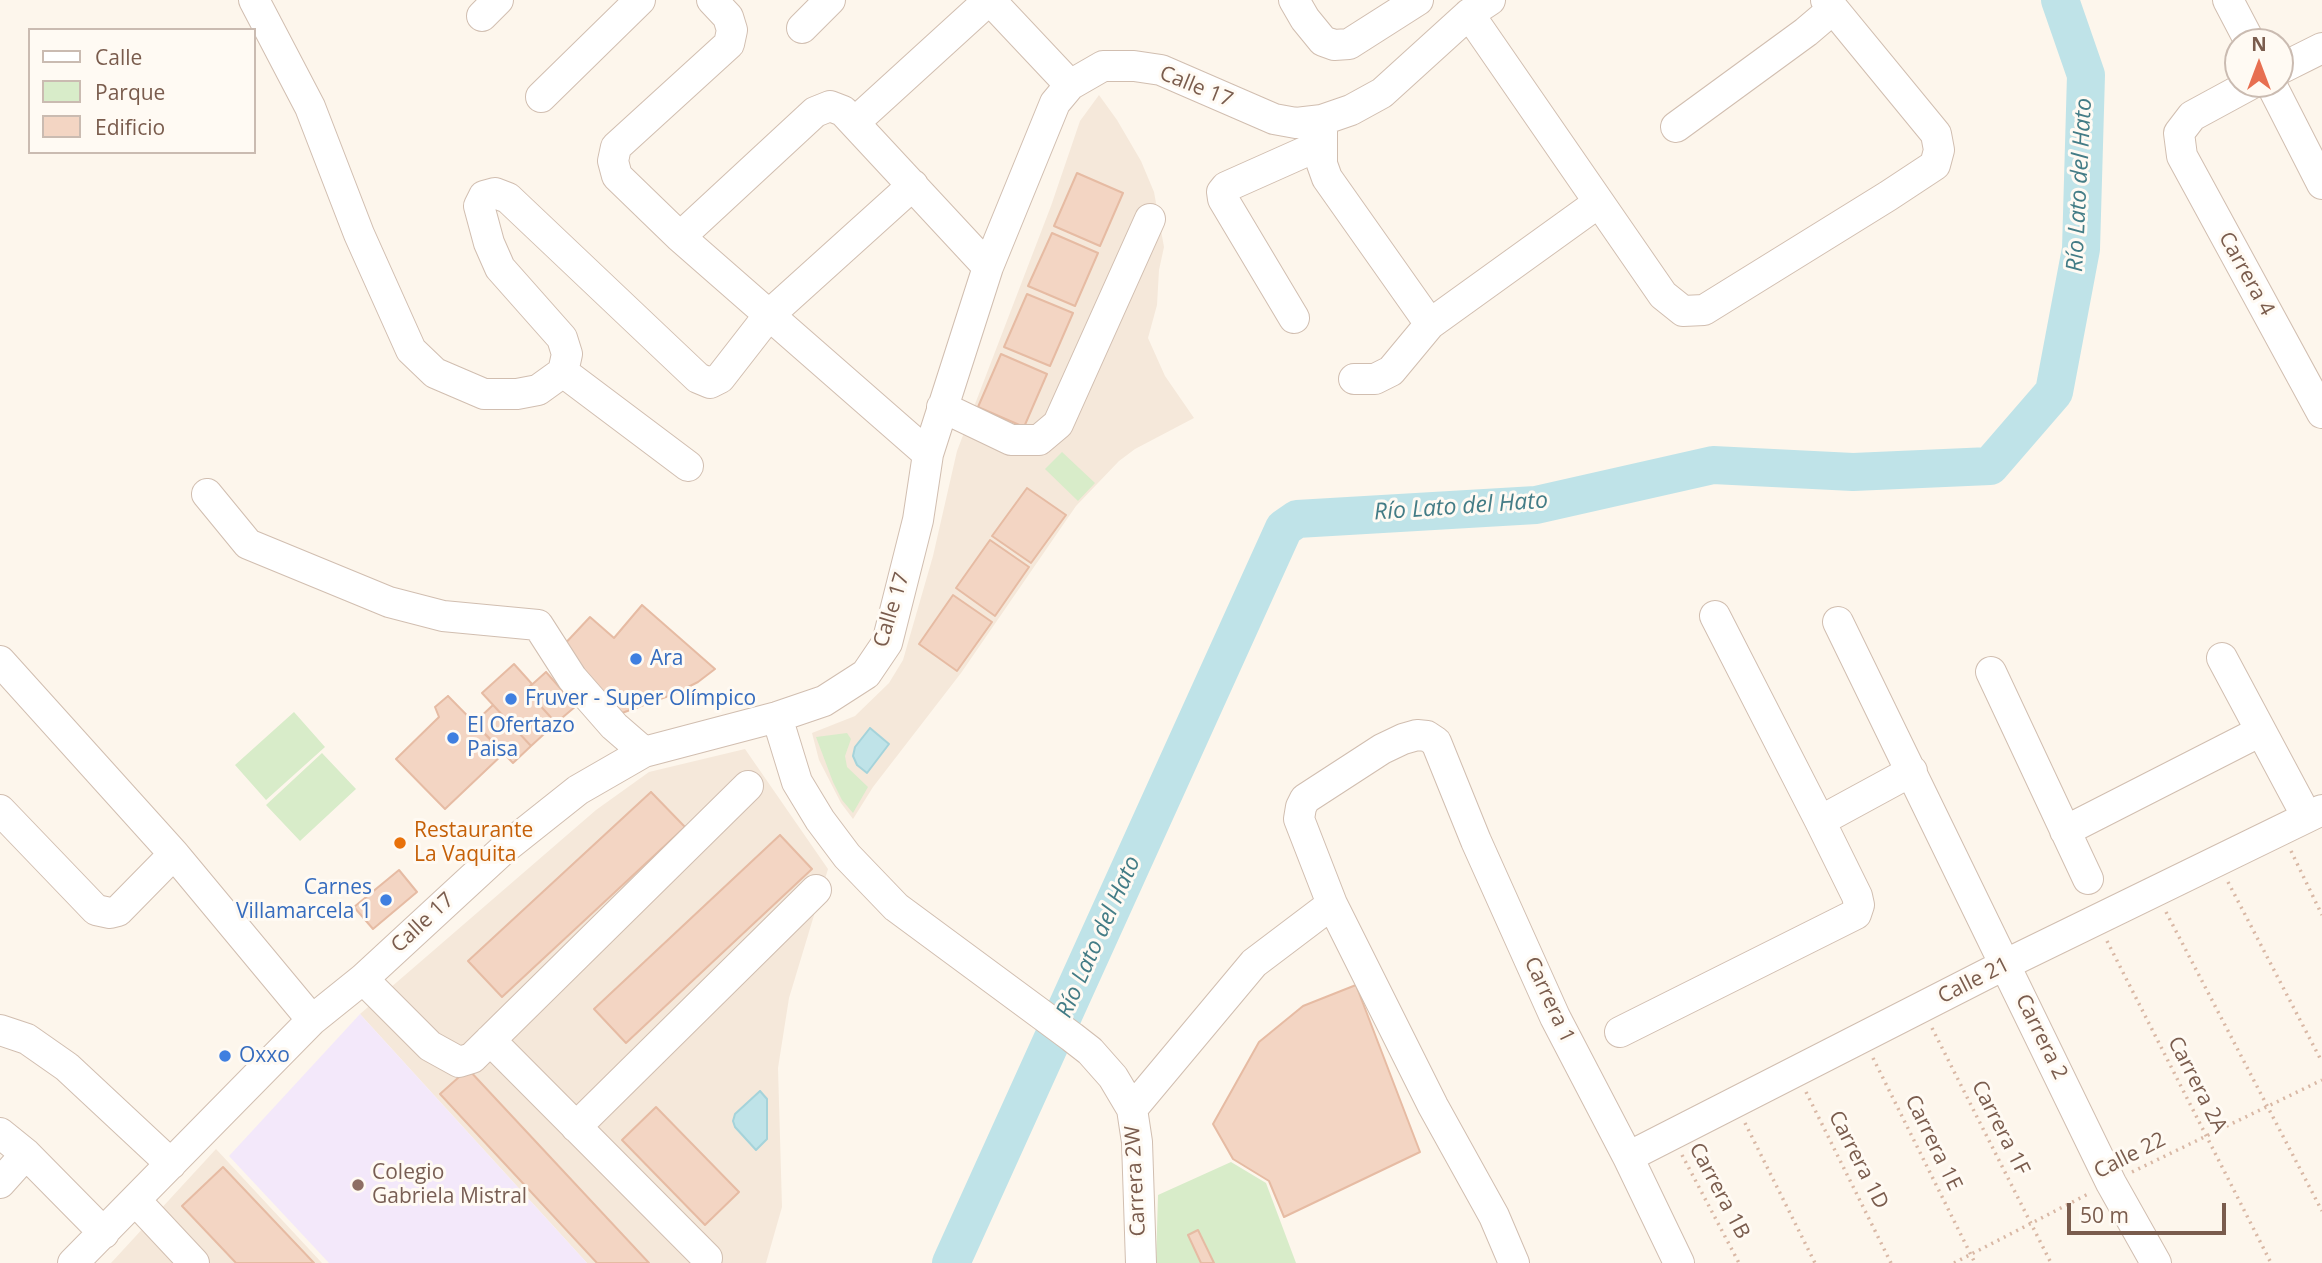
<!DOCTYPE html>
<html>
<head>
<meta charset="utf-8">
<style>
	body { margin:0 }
	#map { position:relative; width:2322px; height:1263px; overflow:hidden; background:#fdf6ec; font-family:"Open Sans",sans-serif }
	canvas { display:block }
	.legend { position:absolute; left:28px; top:28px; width:228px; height:126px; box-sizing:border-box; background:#fffaf3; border:2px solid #cabbb1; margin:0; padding:9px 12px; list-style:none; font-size:21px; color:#7a5c4d }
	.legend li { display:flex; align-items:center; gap:14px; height:35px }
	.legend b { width:35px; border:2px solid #cabbb1 }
	.north { position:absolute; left:2224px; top:28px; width:70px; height:70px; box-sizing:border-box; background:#fffaf3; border:2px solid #cabbb1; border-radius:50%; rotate:0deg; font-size:19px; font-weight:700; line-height:28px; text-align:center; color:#7a5c4d }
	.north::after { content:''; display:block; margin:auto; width:24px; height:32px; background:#e76f51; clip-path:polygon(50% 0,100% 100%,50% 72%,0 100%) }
	.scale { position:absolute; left:2067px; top:1203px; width:159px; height:32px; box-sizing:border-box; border:4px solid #7a5c4d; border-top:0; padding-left:9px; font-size:21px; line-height:24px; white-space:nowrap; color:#7a5c4d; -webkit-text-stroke:5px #fffaf3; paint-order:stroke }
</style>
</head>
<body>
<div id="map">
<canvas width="2322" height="1263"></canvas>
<ul class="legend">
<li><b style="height:9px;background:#fff"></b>Calle</li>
<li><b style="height:19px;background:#d8ecc9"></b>Parque</li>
<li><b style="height:19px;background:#f3d5c3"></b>Edificio</li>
</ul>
<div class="north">N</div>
<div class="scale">50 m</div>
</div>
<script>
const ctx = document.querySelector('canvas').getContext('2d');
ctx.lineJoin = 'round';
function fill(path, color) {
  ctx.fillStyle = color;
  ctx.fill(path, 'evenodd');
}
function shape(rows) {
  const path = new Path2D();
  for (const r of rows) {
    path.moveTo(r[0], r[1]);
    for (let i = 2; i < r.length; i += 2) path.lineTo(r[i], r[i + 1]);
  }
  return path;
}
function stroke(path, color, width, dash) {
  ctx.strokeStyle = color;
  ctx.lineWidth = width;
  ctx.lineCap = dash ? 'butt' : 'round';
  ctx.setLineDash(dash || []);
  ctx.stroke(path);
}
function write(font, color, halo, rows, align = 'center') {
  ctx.font = font + ' "Open Sans",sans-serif';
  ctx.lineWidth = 6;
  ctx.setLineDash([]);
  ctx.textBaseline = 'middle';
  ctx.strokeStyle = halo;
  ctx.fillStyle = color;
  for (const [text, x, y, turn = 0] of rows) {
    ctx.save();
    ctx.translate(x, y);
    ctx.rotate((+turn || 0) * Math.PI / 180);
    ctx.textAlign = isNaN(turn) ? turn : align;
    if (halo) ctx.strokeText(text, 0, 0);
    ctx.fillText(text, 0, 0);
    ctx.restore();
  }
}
const residential = shape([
	[1099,95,1117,120,1141,161,1154,192,1164,247,1159,270,1157,305,1148,338,1165,376,1194,418,1135,449,1119,461,1076,506,961,673,873,787,853,819,841,803,819,760,812,733,855,716,889,683,903,660,933,556,957,451,1051,206,1080,121],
	[745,749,828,869,789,998,778,1068,782,1207,766,1263,587,1263,360,1014,596,810,649,772],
	[216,1149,322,1263,111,1263]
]);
const education = shape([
	[360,1014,587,1263,329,1263,229,1156]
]);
const green = shape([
	[1062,452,1095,483,1078,501,1045,469],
	[294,712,325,747,266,800,235,765],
	[847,733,851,739,845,756,847,767,868,787,853,813,842,800,833,782,816,737],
	[322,753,356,789,300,841,266,805],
	[1231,1162,1266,1183,1296,1263,1156,1263,1158,1195]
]);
const water = shape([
	[870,728,889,744,867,773,857,765,853,756,855,747,870,728],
	[760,1091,767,1099,767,1139,756,1150,735,1127,733,1121,735,1114,760,1091]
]);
const river = shape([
	[951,1263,1284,528,1297,519,1536,505,1713,465,1853,472,1990,466,2054,392,2081,249,2086,75,2060,0]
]);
const building = shape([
	[1077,173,1123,193,1100,246,1054,226,1077,173],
	[1052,233,1098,253,1075,306,1028,286,1052,233],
	[1027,294,1073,313,1050,366,1004,347,1027,294],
	[1001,354,1047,374,1024,427,978,407,1001,354],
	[1027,488,1066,515,1031,563,992,536,1027,488],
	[990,540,1029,567,995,616,956,588,990,540],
	[953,595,992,622,957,671,919,644,953,595],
	[642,605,715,669,698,682,674,694,611,717,559,650,590,617,614,638,642,605],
	[514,664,532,684,526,690,556,723,531,746,482,693,514,664],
	[546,672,576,706,556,723,526,690,546,672],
	[448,696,504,753,445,809,396,759,439,717,435,707,448,696],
	[493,705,531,746,513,763,474,723,493,705],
	[651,792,685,827,502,997,468,961,651,792],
	[780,835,812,869,626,1043,594,1009,780,835],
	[399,870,417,892,373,929,354,907,399,870],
	[1356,985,1420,1152,1284,1217,1269,1181,1233,1159,1213,1124,1259,1042,1303,1006,1356,985],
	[468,1069,649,1263,597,1263,440,1094,468,1069],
	[656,1107,739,1192,705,1225,622,1140,656,1107],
	[223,1167,314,1263,236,1263,182,1206,223,1167],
	[1198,1230,1214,1263,1201,1263,1188,1235,1198,1230]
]);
const path = shape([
	[2291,851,2322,915],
	[2228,882,2322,1062],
	[2166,912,2322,1211],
	[2107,941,2271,1263],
	[1932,1028,2051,1263],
	[1873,1058,1975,1263],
	[1806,1092,1891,1263],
	[1745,1123,1815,1263],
	[1682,1155,1739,1263],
	[2132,1172,2322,1080],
	[1954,1263,2090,1193]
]);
const minor = shape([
	[254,0,310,107,359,234,411,350,435,373,484,394,517,394,538,390,563,372,567,354,562,338,500,268,489,243,479,206,484,196,495,193,508,198,698,378,710,383,720,378,769,315,913,185],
	[712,0,728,17,732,30,729,44,616,147,613,161,617,176,680,237,928,454],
	[990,0,1070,85],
	[1294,0,1305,19,1323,41,1334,45,1349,44,1418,0],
	[2228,0,2250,42],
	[1469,14,1663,295,1683,311,1704,310,1888,196,1935,165,1939,150,1936,134,1826,0],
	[482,16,498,0],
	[802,28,830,0],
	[2280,69,2322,48],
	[2251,84,2192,116,2179,133,2182,156,2322,413],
	[2271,84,2322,184],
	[541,97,640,0],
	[854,123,989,0],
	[1676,127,1806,32,1833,9],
	[1322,128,1322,164,1327,178,1430,324],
	[680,237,815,112,830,106,843,111,988,267],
	[1294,318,1223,199,1222,192,1226,187,1309,150,1322,142],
	[563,372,688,466],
	[1354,379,1375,379,1391,371,1430,324,1598,203],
	[942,407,1011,440,1039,440,1058,424,1150,219],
	[207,494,248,544,389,602,443,616,538,625,572,678,614,726,644,752],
	[1838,622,2111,1183,2156,1263],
	[2222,658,2307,817],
	[0,661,174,854,312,1020],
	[1991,672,2088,879],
	[777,717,797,782,820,820,847,856,896,907,1072,1037,1090,1051,1113,1077,1132,1109,1137,1142,1141,1263],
	[0,810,96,910,110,913,118,911,174,854],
	[1820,821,1912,771],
	[2065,831,2261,731],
	[363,979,430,1046,459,1062,472,1058,748,786],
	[0,1030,27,1039,67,1067,171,1164],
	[1620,1032,1856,914,1859,905,1857,896,1820,821,1715,616],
	[490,1040,707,1258],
	[1132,1109,1254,963,1332,904],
	[576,1127,816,890],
	[0,1133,26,1154,104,1233],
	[1628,1157,2006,964,2322,810],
	[0,1183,26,1154],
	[136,1201,194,1263],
	[73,1263,312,1020,363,979,505,848,578,790,644,752,777,717,824,701,866,674,887,643,918,520,928,454,988,267,1055,103,1070,85,1103,66,1134,66,1161,70,1274,119,1296,123,1322,120,1351,110,1382,93,1469,14,1490,0],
	[1514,1263,1494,1216,1433,1106,1332,904,1299,819,1301,807,1305,799,1382,749,1403,739,1417,735,1427,736,1436,742,1476,841,1555,1017,1628,1157,1679,1263]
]);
const markers = [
	[636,659,7,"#3f7fe0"],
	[511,699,7,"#3f7fe0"],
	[453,738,7,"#3f7fe0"],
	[400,843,7,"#e8710a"],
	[386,900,7,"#3f7fe0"],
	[225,1056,7,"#3f7fe0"],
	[358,1185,7,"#8d6e63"]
];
const streetNames = [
	["Calle 17",1196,87,22],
	["Carrera 4",2246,274,61],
	["Calle 17",892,610,-73],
	["Calle 17",423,923,-43],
	["Calle 21",1974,981,-27],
	["Carrera 1",1549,1000,65],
	["Carrera 2",2041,1037,64],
	["Carrera 2A",2197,1085,63],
	["Carrera 1F",2000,1128,63],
	["Carrera 1E",1933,1143,64],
	["Calle 22",2130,1156,-27],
	["Carrera 1D",1858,1160,63],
	["Carrera 2W",1136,1181,-93],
	["Carrera 1B",1719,1191,62]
];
const shopNames = [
	["Ara",650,659],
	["Fruver - Super Olímpico",525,699],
	["El Ofertazo",467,726],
	["Paisa",467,750],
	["Carnes",372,888,"right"],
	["Villamarcela 1",372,912,"right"],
	["Oxxo",239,1056]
];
const foodNames = [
	["Restaurante",414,831],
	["La Vaquita",414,855]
];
const educationNames = [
	["Colegio",372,1173],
	["Gabriela Mistral",372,1197]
];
const waterNames = [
	["Río Lato del Hato",2080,185,-87],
	["Río Lato del Hato",1461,507,-4],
	["Río Lato del Hato",1099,937,-66]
];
fill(residential, '#f5e8da');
fill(education, '#f3e8fa');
fill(green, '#d8ecc9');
fill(water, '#bfe3e8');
stroke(water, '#a5d3da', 2);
stroke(river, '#bfe3e8', 38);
fill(building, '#f3d5c3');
stroke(building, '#e6bba3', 2);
stroke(minor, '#d1beb0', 32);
stroke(path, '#d9b8a5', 3.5, [2, 5]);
stroke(minor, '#fff', 30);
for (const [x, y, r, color] of markers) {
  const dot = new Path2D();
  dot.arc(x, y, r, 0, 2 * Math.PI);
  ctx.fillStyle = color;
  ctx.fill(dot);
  stroke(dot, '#fffaf3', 2.5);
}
write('21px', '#7a5c4d', '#fffaf3', streetNames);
write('21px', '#366cbe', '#fffaf3', shopNames, 'left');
write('21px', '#c56008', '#fffaf3', foodNames, 'left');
write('21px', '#785e54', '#fffaf3', educationNames, 'left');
write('italic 23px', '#437c86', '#fffaf3', waterNames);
</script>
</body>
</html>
